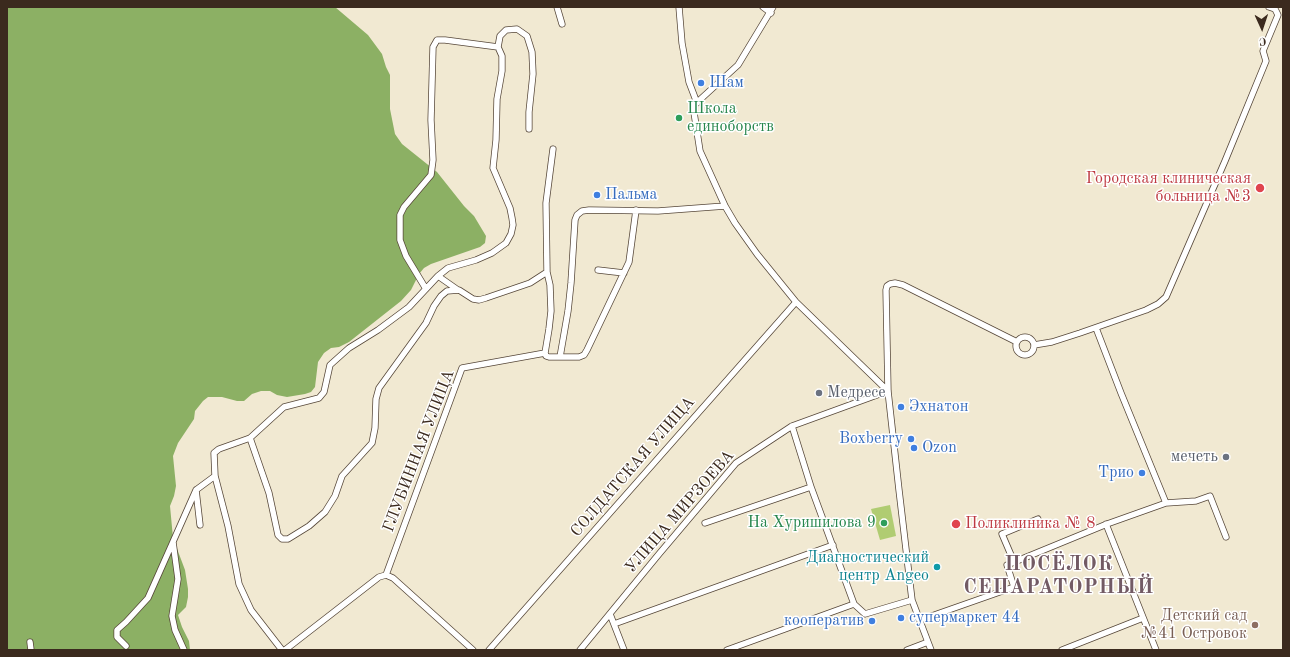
<!DOCTYPE html>
<html>
<head>
<meta charset="utf-8">
<style>
	body { margin:0 }
	#map { position:relative; width:1290px; height:657px; overflow:hidden; background:#f1e9d2; font-family:"Old Standard TT",serif }
	canvas { display:block }
	.frame { position:absolute; inset:0; border:8px solid #3b2a1e; pointer-events:none }
	.north { position:absolute; left:1242px; top:8px; width:40px; height:40px; -webkit-text-stroke:3px #fff; paint-order:stroke; rotate:177deg; font-size:11px; font-weight:700; line-height:16px; text-align:center; color:#3b2a1e }
	.north::after { content:''; display:block; margin:auto; width:14px; height:18px; background:#3b2a1e; clip-path:polygon(50% 0,100% 100%,50% 72%,0 100%) }
</style>
</head>
<body>
<div id="map">
<canvas width="1290" height="657"></canvas>
<div class="frame"></div>
<div class="north">С</div>
</div>
<script>
const ctx = document.querySelector('canvas').getContext('2d');
ctx.lineJoin = 'round';
function fill(path, color) {
  ctx.fillStyle = color;
  ctx.fill(path, 'evenodd');
}
function shape(rows) {
  const path = new Path2D();
  for (const r of rows) {
    if (r.length === 3) {
      path.moveTo(r[0] + r[2], r[1]);
      path.arc(r[0], r[1], r[2], 0, 2 * Math.PI);
      continue;
    }
    path.moveTo(r[0], r[1]);
    for (let i = 2; i < r.length; i += 2) path.lineTo(r[i], r[i + 1]);
  }
  return path;
}
function stroke(path, color, width, dash) {
  ctx.strokeStyle = color;
  ctx.lineWidth = width;
  ctx.lineCap = dash ? 'butt' : 'round';
  ctx.setLineDash(dash || []);
  ctx.stroke(path);
}
function write(font, color, halo, rows, align = 'center') {
  ctx.font = font + ' "Old Standard TT",serif';
  ctx.lineWidth = 3;
  ctx.setLineDash([]);
  ctx.textBaseline = 'middle';
  ctx.strokeStyle = halo;
  ctx.fillStyle = color;
  for (const [text, x, y, turn = 0] of rows) {
    ctx.save();
    ctx.translate(x, y);
    ctx.rotate((+turn || 0) * Math.PI / 180);
    ctx.textAlign = isNaN(turn) ? turn : align;
    if (halo) ctx.strokeText(text, 0, 0);
    ctx.fillText(text, 0, 0);
    ctx.restore();
  }
}
const green = shape([
	[890,505,896,536,880,540,871,509]
]);
const forest = shape([
	[7,7,335,7,368,35,382,54,386,67,390,75,390,109,395,134,402,144,437,172,464,206,474,216,486,236,485,243,480,247,431,264,424,268,419,274,411,290,401,301,349,342,339,347,331,348,324,353,318,362,315,387,311,392,305,394,287,397,277,395,270,391,261,391,252,394,244,401,237,401,222,397,208,397,203,401,195,411,194,419,178,443,173,456,176,486,174,496,170,506,173,538,185,570,188,589,188,597,186,607,178,615,182,627,189,641,190,650,7,650]
]);
const minor = shape([
	[557,7,562,24],
	[679,7,682,43,689,82,697,103],
	[763,7,771,13],
	[773,7,738,65,693,106,700,151,725,206,735,223,757,254,796,302,888,391],
	[498,47,500,36,506,30,517,29,527,36,532,52,533,74,529,112,529,129],
	[598,270,624,273],
	[547,272,550,285,551,311,549,329,545,353,546,356,549,357,579,357,584,355,587,350,629,262,636,210],
	[438,276,458,290],
	[426,289,406,256,400,240,400,215,404,207,431,175,433,160,431,120,433,47,437,40,445,40,498,47],
	[1096,328,1121,393,1166,503],
	[1025,346,9],
	[1034,345,1052,342,1080,333,1146,310,1158,304,1166,297,1225,161,1266,61,1263,51,1278,15,1275,9,1269,7],
	[560,357,568,311,571,283,575,220,577,215,582,211,589,210,658,211,725,206],
	[792,426,811,487,854,604,865,614,912,600],
	[250,438,269,493,278,535,282,539,288,539,309,526,325,512,335,496,342,476,372,443,375,428,376,399,379,388,426,323,434,306,441,296,447,291,459,290,473,299,479,300,486,298,530,283,547,272,546,203,553,149],
	[705,523,811,487],
	[1106,524,1156,650],
	[200,525,196,490,215,476],
	[173,542,178,579,172,616,175,630,184,650],
	[1014,562,1002,534,1038,519],
	[386,575,462,368,545,353],
	[610,614,624,650],
	[920,620,1014,587,1007,565,1107,524,1166,503,1196,501,1210,496,1226,537],
	[614,624,833,545],
	[30,642,31,650],
	[126,646,117,637,117,630,126,622,148,598,196,490],
	[282,650,251,610,239,584,228,526,215,476,214,453,219,449,250,438,284,407,319,398,324,392,330,365,349,348,378,330,409,307,438,276,448,268,476,260,492,253,506,243,511,234,513,225,512,218,510,208,493,168,496,140,497,99,502,71,502,56,498,47],
	[285,650,379,577,386,575,393,578,473,650],
	[489,650,796,302],
	[580,650,659,554,736,463,792,426,888,391],
	[727,650,854,604],
	[907,650,928,642],
	[931,650,912,600,899,490,888,391,886,290,887,286,890,284,895,283,903,285,1017,342],
	[1062,650,1143,618]
]);
const markers = [
	[701,83,4,"#3f7fe0"],
	[679,118,4,"#2e9e5b"],
	[1260,188,5,"#e0444e"],
	[597,195,4,"#3f7fe0"],
	[819,393,4,"#6b7280"],
	[901,407,4,"#3f7fe0"],
	[911,439,4,"#3f7fe0"],
	[914,448,4,"#3f7fe0"],
	[1226,457,4,"#6b7280"],
	[1142,473,4,"#3f7fe0"],
	[884,523,4,"#2e9e5b"],
	[956,524,5,"#e0444e"],
	[937,567,4,"#0f9aa8"],
	[901,618,4,"#3f7fe0"],
	[872,621,4,"#3f7fe0"],
	[1255,625,4,"#8d6e63"]
];
const shopNames = [
	["Шам",709,83],
	["Пальма",605,195],
	["Эхнатон",909,407],
	["Boxberry",903,439,"right"],
	["Ozon",922,448],
	["Трио",1134,473,"right"],
	["супермаркет 44",909,618],
	["кооператив",864,621,"right"]
];
const leisureNames = [
	["Школа",687,109],
	["единоборств",687,127],
	["На Хуришилова 9",876,523,"right"]
];
const healthNames = [
	["Городская клиническая",1251,179],
	["больница №3",1251,197],
	["Поликлиника № 8",965,524,"left"]
];
const worshipNames = [
	["Медресе",827,393],
	["мечеть",1218,457,"right"]
];
const streetNames = [
	["ГЛУБИННАЯ УЛИЦА",419,451,-69],
	["СОЛДАТСКАЯ УЛИЦА",633,467,-49],
	["УЛИЦА МИРЗОЕВА",680,512,-49]
];
const cultureNames = [
	["Диагностический",929,558],
	["центр Angeo",929,576]
];
const educationNames = [
	["Детский сад",1247,616],
	["№41 Островок",1247,634]
];
const districtNames = [
	["ПОСЁЛОК",1059,565],
	["СЕПАРАТОРНЫЙ",1059,588]
];
fill(green, '#b0cc72');
fill(forest, '#8cb064');
stroke(minor, '#564739', 7);
stroke(minor, '#fff', 5.5);
for (const [x, y, r, color] of markers) {
  const dot = new Path2D();
  dot.arc(x, y, r, 0, 2 * Math.PI);
  ctx.fillStyle = color;
  ctx.fill(dot);
  stroke(dot, '#fff', 1.5);
}
write('16px', '#366cbe', '#fff', shopNames, 'left');
write('16px', '#27864d', '#fff', leisureNames, 'left');
write('16px', '#be3a42', '#fff', healthNames, 'right');
write('16px', '#5b616d', '#fff', worshipNames, 'left');
write('16px', '#3b2a1e', '#fff', streetNames);
write('16px', '#0d838f', '#fff', cultureNames, 'right');
write('16px', '#785e54', '#fff', educationNames, 'right');
ctx.letterSpacing = '1px';
write('bold 20px', '#725a64', '#fff', districtNames);
ctx.letterSpacing = '0px';
</script>
</body>
</html>
